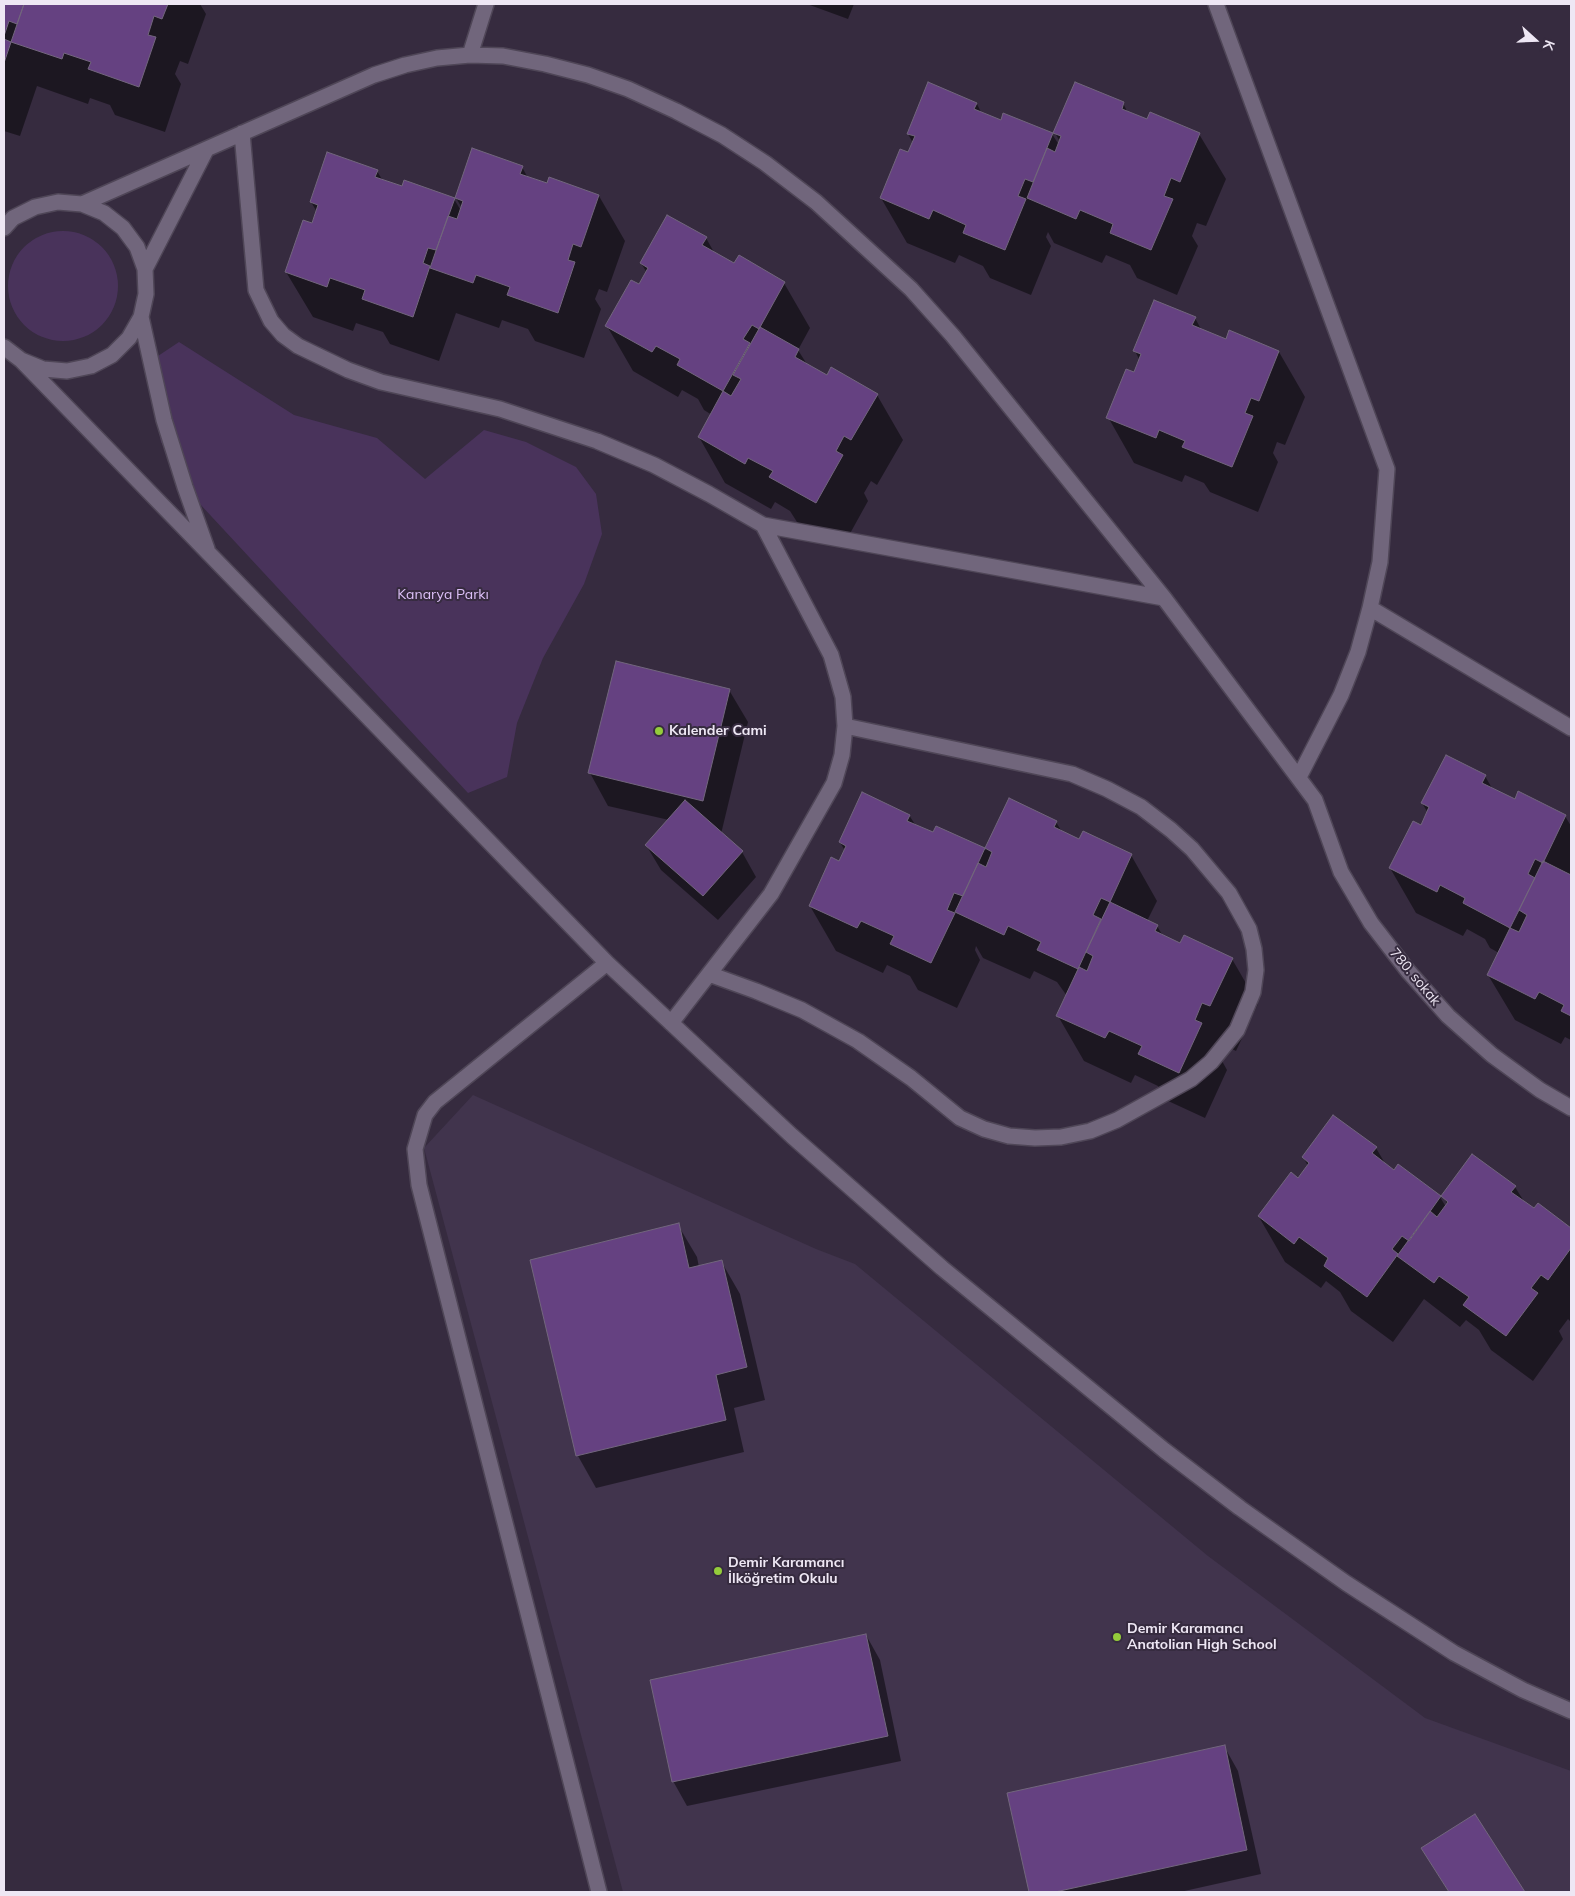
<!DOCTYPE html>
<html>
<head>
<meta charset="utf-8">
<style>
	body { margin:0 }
	#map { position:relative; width:1575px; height:1896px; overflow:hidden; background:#362b3f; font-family:Mulish,sans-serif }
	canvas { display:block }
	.frame { position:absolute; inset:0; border:5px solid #eee7f4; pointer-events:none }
	.north { position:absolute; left:1510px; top:15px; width:50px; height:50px; -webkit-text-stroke:4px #362b3f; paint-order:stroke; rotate:110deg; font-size:14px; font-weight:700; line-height:20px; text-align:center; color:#eee7f4 }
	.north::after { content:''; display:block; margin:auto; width:18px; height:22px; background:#eee7f4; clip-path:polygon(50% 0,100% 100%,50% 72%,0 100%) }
</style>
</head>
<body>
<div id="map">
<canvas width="1575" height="1896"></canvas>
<div class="frame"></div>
<div class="north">K</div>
</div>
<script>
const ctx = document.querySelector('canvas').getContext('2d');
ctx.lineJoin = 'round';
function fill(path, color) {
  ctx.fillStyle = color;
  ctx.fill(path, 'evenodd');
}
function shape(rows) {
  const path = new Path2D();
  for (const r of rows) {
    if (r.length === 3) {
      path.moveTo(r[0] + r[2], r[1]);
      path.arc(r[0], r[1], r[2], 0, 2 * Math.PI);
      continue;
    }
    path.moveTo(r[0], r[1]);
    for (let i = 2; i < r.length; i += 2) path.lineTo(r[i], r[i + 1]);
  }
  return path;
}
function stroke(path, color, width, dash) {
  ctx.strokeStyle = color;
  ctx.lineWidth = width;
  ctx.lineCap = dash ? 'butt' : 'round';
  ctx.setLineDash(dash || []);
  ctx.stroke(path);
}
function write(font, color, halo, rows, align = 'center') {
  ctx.font = font + ' Mulish,sans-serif';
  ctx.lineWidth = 4;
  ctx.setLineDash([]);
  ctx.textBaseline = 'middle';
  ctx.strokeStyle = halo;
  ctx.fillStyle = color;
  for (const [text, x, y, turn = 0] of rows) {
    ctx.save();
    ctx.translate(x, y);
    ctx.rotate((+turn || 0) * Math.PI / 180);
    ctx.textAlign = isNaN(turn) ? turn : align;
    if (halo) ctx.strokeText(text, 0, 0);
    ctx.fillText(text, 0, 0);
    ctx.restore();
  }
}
const built = shape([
	[473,1095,816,1249,855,1264,1208,1556,1425,1718,1571,1771,1571,1892,623,1892,424,1148]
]);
const green = shape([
	[63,286,55],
	[179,342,294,415,377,438,425,479,484,430,526,442,576,467,596,494,602,534,584,584,543,658,517,723,507,777,468,793,186,489,161,442,146,364]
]);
const shadow = shape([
	[4,4,200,4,206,14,188,64,180,61,175,74,181,84,165,132,115,115,110,105,90,98,88,104,37,86,20,136,4,131],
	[807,4,854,4,848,19],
	[1123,103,1128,113,1148,121,1199,134,1226,179,1206,226,1197,223,1192,236,1198,246,1177,295,1137,278,1130,265,1106,255,1102,263,1054,243,1048,232,1046,237,1051,246,1031,295,990,278,983,266,959,255,955,263,907,243,881,198,909,153,913,143,908,134,977,104,982,114,1001,121,1052,134,1061,148,1063,147,1055,133],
	[522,167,528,178,599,196,625,241,607,292,599,289,595,299,601,309,584,358,535,341,528,329,502,320,499,328,456,313,439,361,390,344,383,332,356,323,353,331,313,317,286,272,317,212,311,202,377,171,383,181,454,199,463,214,465,213,456,198],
	[706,238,715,254,734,265,784,283,810,328,798,350,808,366,827,377,877,395,903,440,877,485,871,481,864,493,868,501,842,548,797,522,790,511,775,502,771,509,725,483,699,437,712,415,704,410,698,399,682,390,678,397,633,371,607,326,639,286,647,273,641,263],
	[1195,318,1202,331,1227,340,1279,352,1305,397,1285,445,1277,442,1273,453,1278,462,1258,512,1210,492,1204,483,1185,475,1182,482,1134,463,1108,417,1135,373,1140,361,1135,351],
	[729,690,748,722,721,834,742,852,756,877,718,920,661,870,646,845,669,820,608,806,590,773],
	[1485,776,1493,790,1515,801,1565,816,1571,826,1571,1040,1565,1037,1561,1044,1515,1020,1488,975,1499,953,1490,948,1485,939,1467,929,1463,936,1416,913,1390,868,1421,826,1428,813,1422,803],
	[1009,800,1056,822,1062,832,1080,840,1131,855,1157,901,1147,921,1157,926,1163,936,1181,944,1232,959,1258,1004,1236,1051,1228,1047,1222,1061,1227,1070,1205,1118,1166,1100,1158,1086,1135,1075,1131,1083,1084,1061,1058,1016,1067,996,1057,982,1034,971,1030,979,983,958,976,946,975,950,980,960,957,1008,918,990,910,976,887,965,883,973,836,951,810,906,840,862,845,851,840,842,909,815,916,826,933,834,937,827,986,850],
	[1376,1148,1386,1165,1394,1172,1398,1166,1440,1197,1446,1207,1448,1205,1443,1196,1515,1187,1525,1203,1534,1210,1538,1205,1571,1230,1571,1322,1568,1319,1559,1331,1563,1339,1533,1381,1491,1350,1479,1330,1466,1320,1460,1327,1424,1299,1393,1342,1351,1311,1340,1292,1326,1281,1321,1288,1285,1262,1259,1217,1298,1180,1308,1166,1303,1157],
	[678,1225,697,1257,699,1267,721,1261,740,1294,765,1400,734,1408,744,1452,596,1488,578,1456],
	[866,1635,880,1660,901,1761,687,1806,673,1781],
	[1224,1746,1238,1771,1261,1874,1180,1892,1030,1892,1009,1794],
	[1475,1815,1523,1892,1449,1892,1437,1873,1422,1848]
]);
const building = shape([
	[4,4,24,4,17,24,9,21,4,36,4,4],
	[24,4,168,4,162,19,154,16,148,35,156,37,139,87,88,69,91,62,64,53,62,59,11,42,24,4],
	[4,39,11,42,4,63,4,39],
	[928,82,977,103,974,109,1001,120,1003,113,1053,133,1033,182,1025,179,1018,196,1026,199,1005,250,963,233,966,225,933,210,929,219,880,198,900,149,908,152,915,136,907,134,928,82],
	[1075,82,1124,102,1122,109,1147,119,1150,112,1200,133,1180,182,1171,178,1164,196,1173,199,1151,250,1110,233,1113,224,1080,210,1076,219,1027,198,1047,148,1055,152,1061,136,1053,133,1075,82],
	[472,148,523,166,520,174,547,183,549,177,599,195,581,247,573,244,568,260,575,262,558,313,507,295,510,287,476,275,473,283,430,268,448,216,457,219,463,201,455,198,472,148],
	[327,152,378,170,375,177,402,186,404,180,455,198,436,250,428,248,423,263,430,266,413,317,362,299,365,290,330,278,327,287,285,272,303,220,312,223,318,205,310,202,327,152],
	[667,215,707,237,702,245,734,263,739,255,785,282,759,329,752,325,743,339,750,343,723,391,677,365,680,359,656,346,652,352,605,326,631,280,639,284,648,268,640,263,667,215],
	[1154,300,1196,317,1192,325,1226,339,1229,330,1279,351,1259,401,1251,398,1245,413,1253,416,1232,467,1182,447,1185,441,1159,430,1156,438,1106,418,1126,369,1134,372,1141,354,1133,351,1154,300],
	[760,327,799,349,795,357,827,375,831,367,878,394,851,440,844,436,836,451,843,455,816,503,769,477,773,471,748,458,745,464,698,437,723,391,731,396,741,379,733,375,760,327],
	[616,661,730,689,703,801,588,773,616,661],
	[1446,755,1486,775,1482,783,1515,799,1518,791,1566,815,1543,863,1535,859,1528,874,1535,878,1510,928,1463,903,1465,898,1440,885,1437,892,1389,868,1413,821,1421,825,1429,807,1421,803,1446,755],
	[862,792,910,815,907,821,933,832,936,826,985,848,963,896,954,893,947,910,955,913,931,963,890,944,894,936,861,921,857,928,809,906,831,857,839,861,846,846,839,842,862,792],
	[1009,798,1057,821,1054,827,1079,839,1083,831,1132,854,1110,902,1101,898,1093,915,1101,919,1078,969,1037,950,1041,942,1008,926,1004,935,955,912,978,863,986,867,992,852,985,848,1009,798],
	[685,800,743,851,703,896,645,845,685,800],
	[1543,861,1571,875,1571,1016,1561,1011,1564,1005,1539,992,1535,999,1487,975,1510,928,1519,932,1527,915,1519,910,1543,861],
	[1110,902,1158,925,1155,931,1180,943,1184,935,1233,958,1210,1006,1202,1003,1195,1020,1202,1023,1179,1073,1138,1054,1142,1046,1109,1031,1105,1038,1056,1016,1079,967,1087,971,1093,956,1086,952,1110,902],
	[1333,1115,1377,1147,1372,1153,1394,1170,1398,1164,1441,1196,1409,1241,1402,1236,1392,1249,1398,1254,1367,1297,1324,1266,1328,1258,1299,1237,1294,1244,1258,1216,1291,1172,1298,1178,1309,1163,1302,1157,1333,1115],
	[1472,1154,1516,1186,1511,1192,1534,1208,1538,1203,1571,1228,1571,1248,1548,1280,1541,1275,1531,1288,1538,1293,1506,1336,1463,1305,1469,1297,1439,1276,1434,1283,1397,1256,1430,1211,1437,1217,1448,1202,1441,1196,1472,1154],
	[679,1223,689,1268,722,1260,747,1367,716,1375,726,1420,576,1456,530,1260,679,1223],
	[866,1634,888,1736,672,1782,650,1680,866,1634],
	[1225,1745,1247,1850,1055,1892,1029,1892,1007,1793,1225,1745],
	[1475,1814,1525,1892,1449,1892,1421,1848,1475,1814]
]);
const minor = shape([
	[1216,4,1387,469,1380,562,1370,608,1358,652,1341,695,1299,777],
	[470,55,486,4],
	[242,133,256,290,271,321,283,335,298,346,348,370,381,382,500,409,597,441,654,465,709,494,763,525,1164,598],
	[82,204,374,75,405,65,437,58,470,55,503,56,545,64,588,75,628,89,676,111,722,135,765,163,816,202,911,289,953,336,1164,598,1315,800,1341,872,1371,923,1408,971,1448,1016,1492,1055,1540,1090,1571,1108],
	[4,228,13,218,35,207,58,202,82,204,104,213,123,228,137,247,145,269,146,294,141,317,129,338,112,355,91,366,67,371,43,369,21,360,4,347],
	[145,269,206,150],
	[141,317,164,420,185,487,207,549],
	[21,360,607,963,792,1136,942,1268,1164,1450,1240,1508,1346,1583,1454,1653,1523,1690,1571,1711],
	[1370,608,1571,728],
	[709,974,756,991,802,1010,858,1041,911,1078,960,1118,984,1129,1009,1136,1035,1138,1061,1137,1090,1131,1117,1120,1191,1079,1211,1062,1237,1030,1253,992,1256,970,1254,949,1249,929,1229,893,1192,849,1171,830,1141,807,1107,789,1072,774,845,726],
	[671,1023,771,894,834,783,842,755,845,726,843,697,831,655,763,525],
	[599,1892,419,1185,415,1149,425,1115,435,1102,607,963]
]);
const markers = [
	[659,731,5,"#94cc3b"],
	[718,1571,5,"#94cc3b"],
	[1117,1637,5,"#94cc3b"]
];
const parkNames = [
	["Kanarya Parkı",443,595]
];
const poiNames = [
	["Kalender Cami",669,731],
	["Demir Karamancı",728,1563],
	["İlköğretim Okulu",728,1579],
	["Demir Karamancı",1127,1629],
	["Anatolian High School",1127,1645]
];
const streetNames = [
	["780. sokak",1415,977,50]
];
fill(built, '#41344d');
fill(green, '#49335b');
fill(shadow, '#0007');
fill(building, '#654181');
stroke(building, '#72667d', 1);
stroke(minor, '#4f4657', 18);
stroke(minor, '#71667c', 15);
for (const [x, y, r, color] of markers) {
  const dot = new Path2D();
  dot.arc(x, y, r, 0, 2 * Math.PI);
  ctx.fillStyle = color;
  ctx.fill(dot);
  stroke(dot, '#362b3f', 2);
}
write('14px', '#ddc0f8', '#362b3f', parkNames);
write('bold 14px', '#eee7f4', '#362b3f', poiNames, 'left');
write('14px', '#eee7f4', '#362b3f', streetNames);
</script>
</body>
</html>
